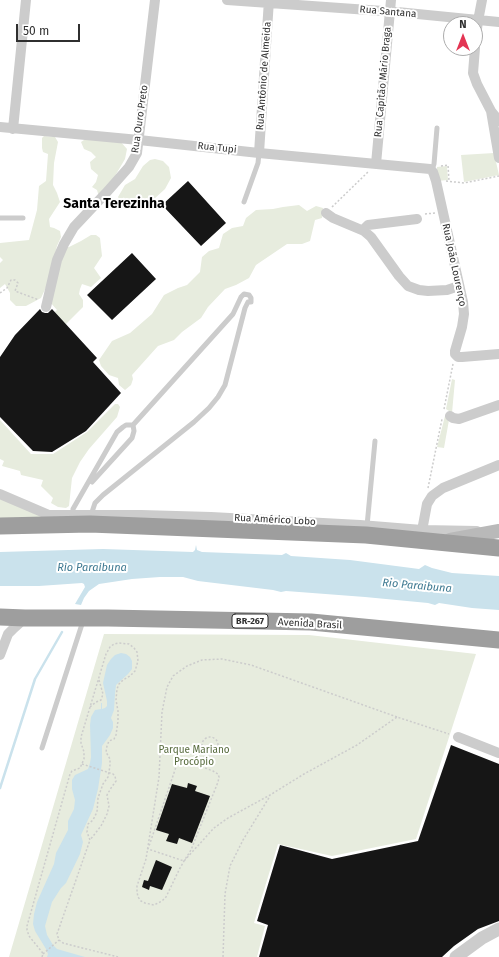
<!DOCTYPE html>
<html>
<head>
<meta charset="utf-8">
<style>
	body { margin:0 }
	#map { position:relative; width:499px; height:957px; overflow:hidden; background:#fff; font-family:"Fira Sans",sans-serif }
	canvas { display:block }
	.north { position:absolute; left:443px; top:16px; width:40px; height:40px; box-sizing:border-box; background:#fff; border:1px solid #acacac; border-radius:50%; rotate:0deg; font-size:11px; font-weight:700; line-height:16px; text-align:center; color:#2f2f2f }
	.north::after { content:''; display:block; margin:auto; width:14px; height:18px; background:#e33553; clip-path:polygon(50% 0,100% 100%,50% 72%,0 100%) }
	.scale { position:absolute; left:16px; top:24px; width:64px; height:18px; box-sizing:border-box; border:2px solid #2f2f2f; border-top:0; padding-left:5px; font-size:12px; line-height:14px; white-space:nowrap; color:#2f2f2f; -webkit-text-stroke:3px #fff; paint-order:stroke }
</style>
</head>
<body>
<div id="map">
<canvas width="499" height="957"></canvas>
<div class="north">N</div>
<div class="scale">50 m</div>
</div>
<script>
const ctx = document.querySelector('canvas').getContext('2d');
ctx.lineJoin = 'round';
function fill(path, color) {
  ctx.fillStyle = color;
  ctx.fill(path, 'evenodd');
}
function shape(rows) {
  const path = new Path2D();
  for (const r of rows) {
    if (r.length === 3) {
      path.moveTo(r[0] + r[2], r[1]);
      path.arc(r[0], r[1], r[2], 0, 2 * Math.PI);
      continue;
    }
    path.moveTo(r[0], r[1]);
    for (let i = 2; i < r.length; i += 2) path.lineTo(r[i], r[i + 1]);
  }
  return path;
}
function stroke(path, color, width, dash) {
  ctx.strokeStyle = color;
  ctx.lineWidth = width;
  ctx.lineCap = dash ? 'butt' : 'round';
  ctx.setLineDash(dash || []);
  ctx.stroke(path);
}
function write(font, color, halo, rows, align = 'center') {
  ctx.font = font + ' "Fira Sans",sans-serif';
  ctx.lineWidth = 4;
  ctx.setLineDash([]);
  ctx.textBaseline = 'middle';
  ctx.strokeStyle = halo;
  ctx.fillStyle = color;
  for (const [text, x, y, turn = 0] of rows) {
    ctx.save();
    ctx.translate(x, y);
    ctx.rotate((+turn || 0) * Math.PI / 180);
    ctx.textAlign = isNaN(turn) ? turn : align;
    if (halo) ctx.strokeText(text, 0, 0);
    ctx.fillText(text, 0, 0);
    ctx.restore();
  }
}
const green = shape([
	[44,136,55,137,58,142,54,163,53,185,57,193,60,202,49,219,50,227,54,228,60,231,61,237,57,246,48,283,41,298,26,306,16,306,10,300,10,293,5,284,0,288,0,263,3,260,0,257,0,243,29,240,37,210,39,186,46,181,48,154,43,152,42,148,42,138],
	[87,138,120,141,127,149,125,159,115,176,99,197,97,190,92,187,96,182,98,175,91,169,90,162,96,157,91,152,84,149,81,142],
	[494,153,499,175,464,182,461,155],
	[155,159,163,161,169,167,171,178,165,189,153,200,144,205,122,204,118,197,125,185,135,179,143,166,150,160],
	[447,166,448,180,437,181,437,167],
	[299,205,307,211,316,206,323,208,322,218,315,220,310,241,302,244,287,244,256,265,249,278,236,285,225,289,208,307,201,318,182,332,174,340,158,346,132,375,133,379,131,385,125,390,119,385,118,378,109,375,101,366,99,360,112,341,130,333,152,314,164,295,178,288,187,285,200,272,202,257,209,251,219,248,223,234,232,228,243,226,246,218,256,210,273,209,283,207],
	[91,235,96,235,100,238,102,256,94,268,101,278,91,287,82,284,80,289,79,294,83,300,83,307,60,330,49,317,57,310,50,302,65,248,69,247,81,241],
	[452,379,455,380,452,413,446,409],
	[115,404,118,404,120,407,117,417,89,449,80,462,72,478,69,506,66,508,58,507,51,503,53,498,41,486,43,480,21,475,20,471,2,466,4,461,0,459,0,420,31,454,53,454,87,432],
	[445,416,449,420,444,448,437,447],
	[0,497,51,518,0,518],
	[104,634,309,635,476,654,416,839,332,856,278,844,254,923,265,926,257,957,9,957]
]);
const water = shape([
	[196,545,197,550,202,552,282,555,286,553,291,556,350,560,419,569,425,565,432,568,452,573,499,576,499,610,472,608,439,603,435,605,428,603,365,597,286,591,281,592,273,590,198,581,183,577,160,577,132,579,99,584,89,591,84,598,81,605,75,604,85,587,84,584,82,583,39,586,0,586,0,552,103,549,193,552,195,550],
	[121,653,126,654,130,657,132,661,132,669,128,674,116,685,115,694,114,710,111,718,113,722,113,728,110,735,105,742,102,746,102,763,98,789,93,809,81,835,83,842,80,854,66,883,61,888,52,902,45,926,47,935,53,945,57,949,85,957,47,957,48,954,46,949,35,931,33,924,34,914,37,902,54,864,56,853,68,830,68,821,74,809,75,800,72,789,72,780,75,775,88,769,90,763,91,757,90,725,91,717,95,710,101,709,101,703,102,703,102,709,105,708,107,706,107,701,103,683,107,665,111,659,115,655]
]);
const stream = shape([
	[0,788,35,679,62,632]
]);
const building = shape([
	[188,181,226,223,201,246,162,205],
	[132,253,156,279,112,320,87,295],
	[40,309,42,312,45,313,48,313,52,309,97,358,93,362,121,393,86,431,52,452,33,451,0,417,0,357,15,335],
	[451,745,499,764,499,921,478,929,454,946,442,957,259,957,268,925,257,921,280,845,332,859,418,841],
	[188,783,197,786,195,791,210,796,192,843,179,838,177,844,166,841,169,834,156,830,172,784,187,788],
	[156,860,172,867,162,890,150,886,149,890,142,887,144,880,148,881]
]);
const path = shape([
	[441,166,448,165,449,181],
	[446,181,464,183,499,176],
	[332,207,368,172],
	[425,214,435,213],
	[0,293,7,288,11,280,15,280,18,283,15,291,39,300],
	[444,409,453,364],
	[428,488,442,419],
	[90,707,96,702,101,700,103,694,99,680],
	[397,717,251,665,222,659,202,660,187,666,173,676,167,687,162,712,159,777,146,859,137,886,137,892,138,897,141,901,145,903,154,905,162,901,166,897,180,868,184,861,191,850,218,782,219,777,218,774,213,771,187,761,182,761,178,764,176,767,148,849,184,861,214,828,228,818,270,795,304,774,357,745,397,717,449,734],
	[210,745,8],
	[82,764,113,774,115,776,116,781,111,788,107,795,109,806,107,814,101,826,90,840],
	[200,766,206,753],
	[43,954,59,940],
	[42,957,43,954,42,952,29,936,27,930,27,926,70,774,72,771,80,768,84,759,84,752,81,743,81,737,106,654,110,647,114,644,119,643,129,644,134,648,137,652,138,661,135,671,130,676,123,680,119,684,117,689,116,700,118,711,118,721,116,735,114,739,109,741,107,746,106,752,110,759,110,765,109,772,108,777,103,784,98,798,97,812,93,820,88,824,87,832,90,840,57,934,59,940,63,943,118,957],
	[223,957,225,894,230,866,243,840,270,796]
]);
const service = shape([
	[432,170,434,164,437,128],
	[244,202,258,163,259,153],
	[0,218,23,218],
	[92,482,132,438,134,431,133,425],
	[73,516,73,509,117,432,123,427,126,425,133,425,233,314,241,297,244,294,249,295,251,298,251,302,248,302,245,308,225,385,218,397,209,408,194,422,103,495,95,503,91,515],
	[367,526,375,441],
	[42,748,83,621]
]);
const minor = shape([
	[227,0,397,12,499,22],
	[475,45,478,21,482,0],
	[475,48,473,73,477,84,491,111],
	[499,121,491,111,499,158],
	[0,127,139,140,259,153,430,169,433,172,436,181,463,302,464,314,462,327,455,351,455,354,458,357,462,357,499,354],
	[13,129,26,0],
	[259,153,269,0],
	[376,164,391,0],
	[326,213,333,218,364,231,371,237,399,276,408,286,419,290,428,291,447,290,459,286],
	[364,231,365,228,368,225,417,219],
	[46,307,57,260,64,244,74,227,106,193,129,167,137,153,155,0],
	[450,416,453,418,459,419,499,405],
	[0,494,56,518],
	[50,515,141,515,211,517,360,525,422,530,477,531],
	[421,536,427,504,432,496,443,488,499,465],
	[0,655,8,634,14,628,25,618],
	[458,737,499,753]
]);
const tertiary = shape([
	[456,957,482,938,499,929]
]);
const secondary = shape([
	[450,540,499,531]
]);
const trunk = shape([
	[0,526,90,524,366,535,499,548],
	[0,617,25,618,108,618,311,622,499,640]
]);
const shields = [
	[250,621,36]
];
const shieldNames = [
	["BR-267",250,621]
];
const streetNames = [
	["Rua Santana",388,12,5],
	["Rua Antônio de Almeida",264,76,-86],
	["Rua Capitão Mário Braga",383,82,-85],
	["Rua Ouro Preto",140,119,-82],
	["Rua Tupi",217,148,6],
	["Rua João Lourenço",454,265,78],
	["Rua Américo Lobo",275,520,3],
	["Avenida Brasil",310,624,3]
];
const parkNames = [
	["Parque Mariano",194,750],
	["Procópio",194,762]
];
const waterNames = [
	["Rio Paraibuna",92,568],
	["Rio Paraibuna",417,586,5]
];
const districtNames = [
	["Santa Terezinha",114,204]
];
fill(green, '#e7ecde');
fill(water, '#cae2ec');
stroke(stream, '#cae2ec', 2.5);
fill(building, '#161616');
stroke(path, '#ccc', 1.5, [2, 2]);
stroke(service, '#ccc', 5);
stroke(minor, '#ccc', 10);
stroke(tertiary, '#ccc', 13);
stroke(secondary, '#b9b9b9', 14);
stroke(trunk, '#9e9e9e', 17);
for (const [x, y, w] of shields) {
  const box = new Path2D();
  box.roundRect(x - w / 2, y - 7, w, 14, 3);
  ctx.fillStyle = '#fff';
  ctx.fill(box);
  stroke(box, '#2f2f2f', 1);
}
write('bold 9px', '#2f2f2f', null, shieldNames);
write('10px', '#2f2f2f', '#fff', streetNames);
write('10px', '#576b3d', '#fff', parkNames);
write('italic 11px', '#3e7991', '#fff', waterNames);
write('bold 14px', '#000', '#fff', districtNames);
</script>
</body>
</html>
